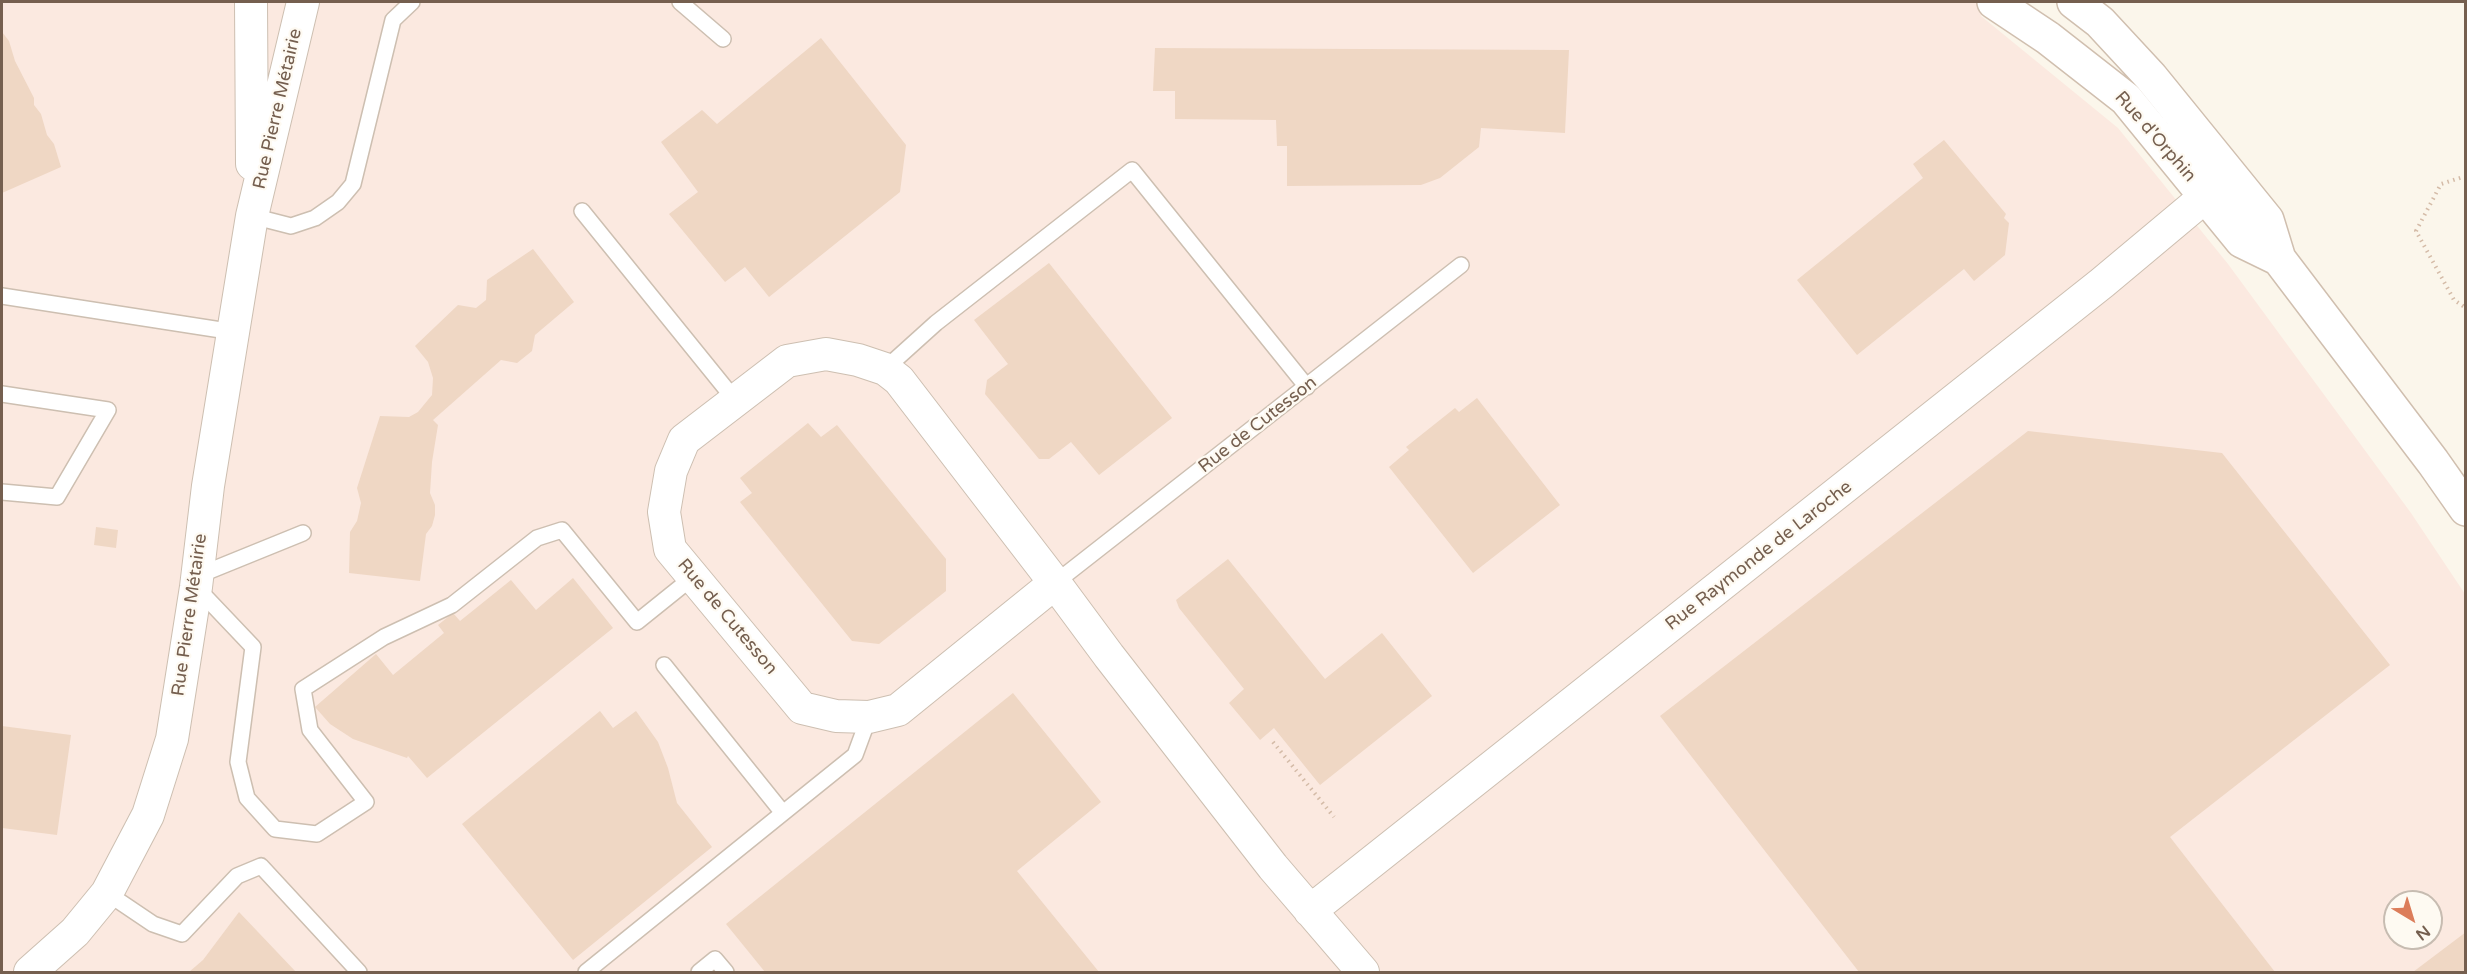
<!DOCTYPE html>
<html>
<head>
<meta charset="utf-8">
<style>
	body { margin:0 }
	#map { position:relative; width:2467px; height:974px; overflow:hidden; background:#fbf6eb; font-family:"Varela Round",sans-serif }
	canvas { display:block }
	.frame { position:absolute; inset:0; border:3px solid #755f4f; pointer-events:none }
	.north { position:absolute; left:2383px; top:890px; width:60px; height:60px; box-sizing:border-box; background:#fefaf2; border:2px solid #c7bcb1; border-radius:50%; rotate:142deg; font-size:16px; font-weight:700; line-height:24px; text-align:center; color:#755f4f }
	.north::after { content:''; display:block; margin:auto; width:21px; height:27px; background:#dc7d5a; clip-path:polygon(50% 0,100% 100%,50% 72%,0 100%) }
</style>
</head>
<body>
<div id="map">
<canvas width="2467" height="974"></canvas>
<div class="frame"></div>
<div class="north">N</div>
</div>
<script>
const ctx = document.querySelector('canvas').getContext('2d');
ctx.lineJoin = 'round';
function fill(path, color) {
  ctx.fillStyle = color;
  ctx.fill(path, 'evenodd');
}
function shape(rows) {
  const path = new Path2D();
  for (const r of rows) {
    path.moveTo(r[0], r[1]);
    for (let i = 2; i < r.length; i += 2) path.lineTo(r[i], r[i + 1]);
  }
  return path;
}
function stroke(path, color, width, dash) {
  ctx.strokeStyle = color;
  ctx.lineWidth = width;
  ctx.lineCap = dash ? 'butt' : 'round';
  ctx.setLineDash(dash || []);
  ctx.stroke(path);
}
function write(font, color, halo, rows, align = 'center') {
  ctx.font = font + ' "Varela Round",sans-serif';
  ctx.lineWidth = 4.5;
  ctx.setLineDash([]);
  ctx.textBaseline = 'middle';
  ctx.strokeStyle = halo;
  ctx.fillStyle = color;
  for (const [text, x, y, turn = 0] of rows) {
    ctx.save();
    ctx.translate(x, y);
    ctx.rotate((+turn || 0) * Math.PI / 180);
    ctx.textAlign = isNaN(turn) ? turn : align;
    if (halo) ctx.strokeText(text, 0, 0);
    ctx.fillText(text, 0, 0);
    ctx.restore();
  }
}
const commercial = shape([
	[2,2,1988,2,1981,16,2118,128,2228,264,2411,513,2465,594,2465,972,2,972],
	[2395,902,2431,902,2431,938,2395,938]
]);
const building = shape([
	[2,32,9,41,15,61,34,98,34,105,41,114,47,135,54,144,61,167,2,193],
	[821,38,906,145,900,192,769,297,745,267,725,282,669,214,698,192,661,142,702,110,717,124],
	[1155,48,1569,50,1565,133,1481,128,1479,147,1440,178,1421,185,1287,186,1287,146,1277,146,1276,120,1175,119,1175,91,1153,91],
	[1944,140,2006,214,2004,218,2009,223,2005,255,1974,281,1964,269,1857,355,1797,280,1923,178,1913,164],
	[533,249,574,302,535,335,532,351,517,363,501,360,433,420,438,425,432,462,430,493,435,505,435,515,432,526,426,534,420,581,349,573,350,532,357,521,361,503,357,488,380,416,409,417,418,412,432,395,433,378,428,362,415,346,458,305,476,308,486,300,487,280],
	[1049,263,1172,418,1099,475,1071,442,1049,459,1039,459,985,394,987,380,1008,364,974,320],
	[1477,398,1560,505,1473,573,1389,467,1409,450,1406,447,1455,408,1459,412],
	[808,423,821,437,837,425,946,559,946,591,879,644,852,641,740,502,752,493,740,478],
	[2028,431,2222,453,2390,665,2170,837,2275,972,1859,972,1660,716],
	[96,527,118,530,116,548,94,545],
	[1228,559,1325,679,1382,633,1432,696,1320,785,1274,728,1260,740,1229,703,1244,689,1179,608,1176,600],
	[573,578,613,628,427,778,408,756,407,758,353,739,330,724,315,707,376,654,393,675,444,633,438,625,453,613,460,621,511,580,536,610],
	[1013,693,1101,802,1017,871,1099,972,765,972,726,924],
	[600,711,613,728,636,711,658,742,668,768,677,803,712,847,573,960,462,824],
	[2,726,71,735,57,835,2,828],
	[239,912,296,972,189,972,203,960],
	[2466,932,2466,972,2413,972]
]);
const path = shape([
	[2466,176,2441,184,2416,231,2454,300,2466,308],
	[1273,742,1334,817]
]);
const service = shape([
	[680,2,723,39],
	[582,211,735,400],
	[252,216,291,226,315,218,338,202,353,184,393,20,412,2],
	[2,296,234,332],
	[885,369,936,323,1132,170,1307,387],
	[2,394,108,410,57,497,2,492],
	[197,576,303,533],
	[1055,583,1461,265],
	[196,587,253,647,238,762,247,798,275,829,317,834,366,802,310,730,303,689,384,637,452,605,537,538,562,530,637,622,693,577],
	[664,665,783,813,855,755,869,717],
	[107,893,153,924,182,934,237,876,261,866,359,972],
	[586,972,783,813],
	[699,972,715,959,726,972]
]);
const minor = shape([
	[251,2,252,164],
	[1055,583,898,710,869,717,836,716,802,708,670,549,664,512,671,471,684,440,787,361,826,354,858,360,885,369,899,380,1055,583,1109,656,1273,867,1363,972],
	[1310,911,2102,283,2206,196],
	[30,972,75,932,107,893,148,815,172,739,196,587,208,486,252,216,303,2]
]);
const secondary = shape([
	[1994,2,2048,38,2126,99,2242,241,2279,259],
	[2074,2,2100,22,2151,77,2267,220,2279,259,2433,462,2466,509]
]);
const streetNames = [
	["Rue Pierre Métairie",278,109,-77],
	["Rue d'Orphin",2155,137,49],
	["Rue de Cutesson",1258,425,-38],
	["Rue Raymonde de Laroche",1759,556,-38],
	["Rue Pierre Métairie",190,615,-82],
	["Rue de Cutesson",727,617,50]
];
fill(commercial, '#fbe9e0');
fill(building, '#efd7c4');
stroke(service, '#cdbfb1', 18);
stroke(minor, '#cdbfb1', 34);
stroke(secondary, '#d0bfaf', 36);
stroke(path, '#d4bba7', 4, [1.5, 4.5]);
stroke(service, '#fff', 15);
stroke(minor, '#fff', 32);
stroke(secondary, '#fff', 33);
write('18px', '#755f4f', '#fefaf2', streetNames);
</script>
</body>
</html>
